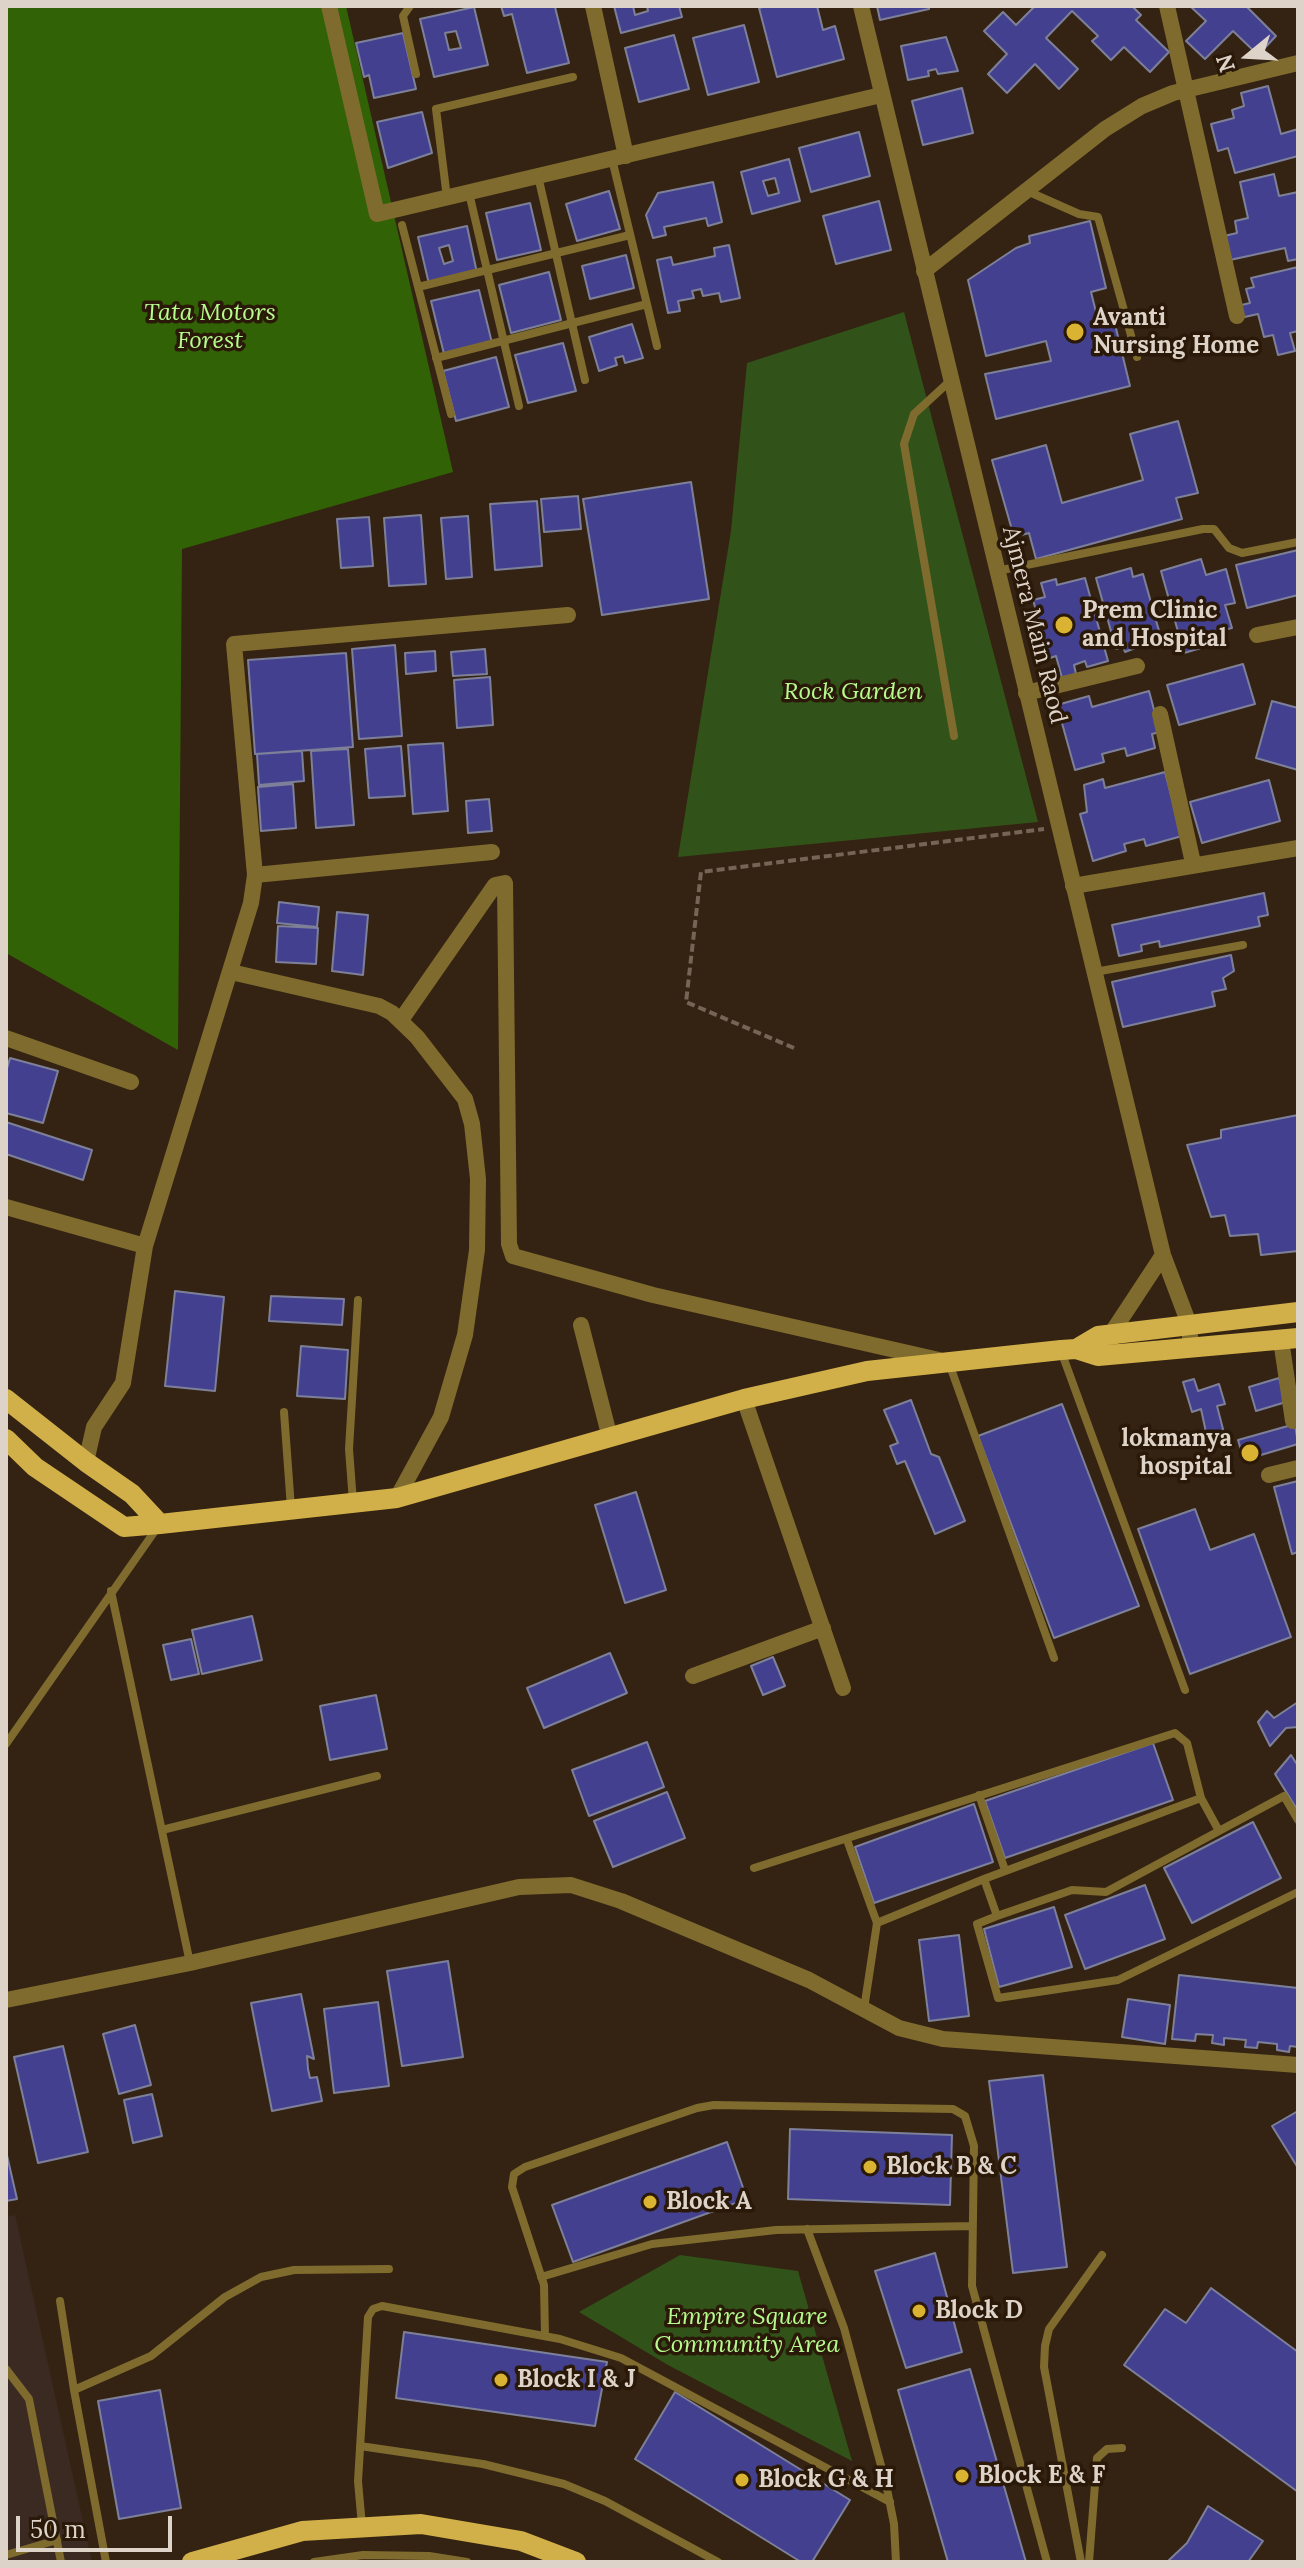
<!DOCTYPE html>
<html>
<head>
<meta charset="utf-8">
<style>
	body { margin:0 }
	#map { position:relative; width:1304px; height:2568px; overflow:hidden; background:#342312; font-family:Lora,serif }
	canvas { display:block }
	.frame { position:absolute; inset:0; border:8px solid #ded3c8; pointer-events:none }
	.north { position:absolute; left:1208px; top:16px; width:80px; height:80px; -webkit-text-stroke:6px #2a1908; paint-order:stroke; rotate:252deg; font-size:22px; font-weight:700; line-height:32px; text-align:center; color:#ded3c8 }
	.north::after { content:''; display:block; margin:auto; width:28px; height:36px; background:#ded3c8; clip-path:polygon(50% 0,100% 100%,50% 72%,0 100%) }
	.scale { position:absolute; left:16px; top:2516px; width:156px; height:36px; box-sizing:border-box; border:4px solid #ded3c8; border-top:0; padding-left:10px; font-size:24px; line-height:28px; white-space:nowrap; color:#ded3c8; -webkit-text-stroke:6px #2a1908; paint-order:stroke }
</style>
</head>
<body>
<div id="map">
<canvas width="1304" height="2568"></canvas>
<div class="frame"></div>
<div class="north">N</div>
<div class="scale">50 m</div>
</div>
<script>
const ctx = document.querySelector('canvas').getContext('2d');
ctx.lineJoin = 'round';
function fill(path, color) {
  ctx.fillStyle = color;
  ctx.fill(path, 'evenodd');
}
function shape(rows) {
  const path = new Path2D();
  for (const r of rows) {
    path.moveTo(r[0], r[1]);
    for (let i = 2; i < r.length; i += 2) path.lineTo(r[i], r[i + 1]);
  }
  return path;
}
function stroke(path, color, width, dash) {
  ctx.strokeStyle = color;
  ctx.lineWidth = width;
  ctx.lineCap = dash ? 'butt' : 'round';
  ctx.setLineDash(dash || []);
  ctx.stroke(path);
}
function write(font, color, halo, rows, align = 'center') {
  ctx.font = font + ' Lora,serif';
  ctx.lineWidth = 7;
  ctx.setLineDash([]);
  ctx.textBaseline = 'middle';
  ctx.strokeStyle = halo;
  ctx.fillStyle = color;
  for (const [text, x, y, turn = 0] of rows) {
    ctx.save();
    ctx.translate(x, y);
    ctx.rotate((+turn || 0) * Math.PI / 180);
    ctx.textAlign = isNaN(turn) ? turn : align;
    if (halo) ctx.strokeText(text, 0, 0);
    ctx.fillText(text, 0, 0);
    ctx.restore();
  }
}
const commercial = shape([
	[15,2215,92,2562,6,2562,6,2217]
]);
const green = shape([
	[904,312,1038,822,678,857,731,531,747,363],
	[680,2255,798,2271,852,2461,668,2365,579,2312]
]);
const forest = shape([
	[6,6,346,6,453,472,182,549,178,1050,6,953]
]);
const building = shape([
	[501,6,560,6,555,7,569,63,527,73,512,14,504,16,501,6],
	[614,6,633,6,635,15,648,11,647,6,679,6,682,17,621,33,614,6],
	[766,6,817,6,823,30,835,26,844,59,777,77,759,8,766,6],
	[877,6,929,6,929,9,880,20,877,6],
	[1035,6,1132,6,1141,15,1136,20,1169,52,1150,72,1124,47,1111,60,1092,41,1098,36,1072,11,1046,38,1078,69,1059,89,1035,64,1007,93,988,74,1007,54,984,31,1003,12,1016,25,1035,6],
	[1190,6,1246,6,1276,36,1258,55,1233,31,1205,59,1186,41,1206,21,1190,6],
	[474,7,488,65,434,77,420,19,474,7],
	[456,31,461,48,449,50,445,33,456,31],
	[744,25,759,82,708,95,693,38,744,25],
	[403,33,416,89,374,98,369,75,364,77,356,43,403,33],
	[674,35,689,89,639,102,625,48,674,35],
	[946,37,958,71,938,74,936,69,928,71,929,76,908,80,901,46,946,37],
	[1268,86,1281,134,1298,129,1298,156,1235,173,1228,148,1218,151,1211,124,1234,118,1232,110,1244,106,1241,93,1268,86],
	[962,88,973,133,923,145,912,101,962,88],
	[422,112,432,153,388,168,377,122,422,112],
	[859,132,870,176,811,192,799,148,859,132],
	[789,159,800,201,752,214,741,172,789,159],
	[775,178,779,193,768,196,763,181,775,178],
	[1274,174,1279,196,1298,192,1298,259,1288,261,1285,248,1230,260,1224,236,1237,233,1235,221,1248,218,1240,182,1274,174],
	[713,182,722,222,708,226,706,218,664,227,666,235,653,238,646,215,658,193,713,182],
	[609,191,620,229,577,241,566,204,609,191],
	[879,201,891,250,836,264,823,216,879,201],
	[530,203,541,250,497,260,486,213,530,203],
	[1090,221,1106,288,1091,292,1099,324,1114,320,1130,386,996,419,985,374,1051,361,1046,341,986,356,968,280,1016,248,1030,243,1029,236,1090,221],
	[467,226,477,273,429,284,418,237,467,226],
	[449,245,453,261,444,264,439,248,449,245],
	[729,245,740,298,721,302,719,293,703,296,701,289,692,291,694,298,678,301,680,311,668,313,657,260,671,257,673,265,715,256,714,248,729,245],
	[626,255,634,288,590,299,582,266,626,255],
	[1298,267,1298,331,1290,333,1295,351,1278,355,1273,335,1264,337,1258,314,1240,318,1237,306,1250,303,1246,289,1254,287,1251,278,1298,267],
	[549,272,561,320,511,333,499,285,549,272],
	[479,290,492,343,444,354,431,301,479,290],
	[632,324,643,358,625,363,623,356,615,358,617,365,599,371,589,337,632,324],
	[563,343,576,391,528,403,515,355,563,343],
	[496,357,509,407,456,421,443,371,496,357],
	[1178,421,1198,493,1176,498,1182,519,1036,559,1029,533,1014,537,992,460,1046,445,1062,503,1143,480,1130,434,1178,421],
	[691,482,709,599,602,615,583,499,691,482],
	[578,496,581,529,544,532,541,499,578,496],
	[537,501,542,566,495,570,490,504,537,501],
	[421,515,426,584,389,586,384,518,421,515],
	[468,516,472,577,446,579,441,518,468,516],
	[369,517,373,566,341,568,337,519,369,517],
	[1298,550,1298,595,1247,608,1236,565,1298,550],
	[1201,559,1206,575,1226,569,1235,603,1225,605,1232,628,1215,632,1218,643,1184,653,1161,571,1201,559],
	[1131,568,1133,577,1143,574,1161,638,1125,652,1123,647,1116,649,1096,578,1131,568],
	[1085,578,1108,661,1087,667,1085,661,1074,665,1076,674,1062,678,1056,656,1041,661,1037,646,1045,643,1033,600,1045,597,1041,583,1056,579,1057,585,1085,578],
	[395,645,402,736,359,739,352,649,395,645],
	[485,649,487,674,453,676,451,652,485,649],
	[435,651,436,671,406,674,405,653,435,651],
	[346,653,353,747,255,754,248,660,346,653],
	[1243,664,1255,704,1179,725,1167,685,1243,664],
	[490,677,493,725,457,728,454,680,490,677],
	[1149,691,1160,732,1152,734,1155,748,1127,756,1125,748,1102,754,1104,762,1075,770,1057,705,1089,696,1092,707,1149,691],
	[1272,701,1298,708,1298,770,1256,758,1272,701],
	[443,743,448,811,413,814,408,745,443,743],
	[401,746,405,796,369,798,365,749,401,746],
	[348,749,354,825,316,828,311,751,348,749],
	[302,751,304,781,259,785,257,754,302,751],
	[1165,772,1182,836,1146,846,1144,839,1124,844,1126,851,1093,861,1080,814,1087,812,1084,785,1103,779,1105,788,1165,772],
	[1269,780,1280,821,1202,843,1190,802,1269,780],
	[293,784,296,828,261,831,258,787,293,784],
	[489,799,492,831,468,833,466,801,489,799],
	[1264,893,1268,915,1258,917,1260,926,1160,947,1159,941,1141,945,1142,951,1119,956,1112,925,1264,893],
	[279,902,319,907,317,927,277,923,279,902],
	[337,912,368,915,363,975,332,971,337,912],
	[278,926,318,928,316,964,276,962,278,926],
	[1231,955,1234,971,1223,978,1226,989,1212,992,1215,1006,1123,1027,1112,982,1231,955],
	[10,1058,58,1071,43,1123,6,1113,6,1072,10,1058],
	[1298,1115,1298,1251,1261,1255,1258,1234,1230,1236,1225,1215,1211,1217,1187,1145,1221,1138,1221,1130,1298,1115],
	[6,1122,92,1150,83,1180,6,1154,6,1122],
	[175,1291,224,1297,215,1391,165,1386,175,1291],
	[271,1296,344,1299,342,1325,269,1321,271,1296],
	[301,1346,348,1350,345,1399,297,1396,301,1346],
	[1279,1378,1286,1402,1256,1411,1249,1387,1279,1378],
	[1194,1379,1198,1391,1219,1384,1225,1404,1217,1406,1224,1433,1207,1437,1201,1409,1192,1412,1183,1382,1194,1379],
	[911,1400,931,1454,939,1457,965,1521,935,1534,905,1461,897,1464,890,1446,898,1443,884,1410,911,1400],
	[1062,1404,1139,1606,1054,1638,978,1436,1062,1404],
	[1295,1424,1298,1444,1244,1460,1238,1440,1295,1424],
	[1298,1481,1298,1552,1292,1554,1274,1487,1298,1481],
	[636,1492,666,1590,625,1603,595,1505,636,1492],
	[1195,1509,1210,1550,1254,1534,1291,1637,1190,1674,1138,1529,1195,1509],
	[252,1616,262,1660,202,1674,192,1630,252,1616],
	[191,1639,199,1674,171,1680,163,1645,191,1639],
	[610,1653,627,1693,544,1728,527,1688,610,1653],
	[773,1657,785,1686,763,1695,751,1666,773,1657],
	[376,1695,387,1749,330,1760,320,1706,376,1695],
	[1298,1702,1298,1727,1286,1728,1270,1746,1258,1722,1267,1711,1274,1718,1298,1702],
	[647,1742,664,1787,589,1816,572,1770,647,1742],
	[1153,1743,1173,1800,1005,1858,985,1801,1153,1743],
	[1291,1755,1298,1766,1298,1811,1275,1774,1291,1755],
	[667,1792,685,1838,613,1867,594,1821,667,1792],
	[974,1804,993,1862,874,1903,855,1847,974,1804],
	[1253,1822,1281,1878,1192,1923,1164,1868,1253,1822],
	[1145,1885,1165,1939,1085,1969,1065,1915,1145,1885],
	[1054,1907,1072,1967,999,1987,984,1929,1054,1907],
	[959,1935,969,2016,929,2021,919,1940,959,1935],
	[448,1961,463,2057,402,2066,387,1971,448,1961],
	[1179,1975,1298,1988,1298,2047,1290,2046,1289,2052,1277,2050,1277,2044,1258,2042,1257,2048,1245,2047,1246,2040,1224,2038,1224,2045,1212,2043,1213,2035,1196,2034,1195,2041,1172,2039,1179,1975],
	[301,1994,314,2059,307,2056,308,2069,310,2078,317,2077,322,2101,272,2111,251,2003,301,1994],
	[1128,1999,1170,2005,1165,2044,1122,2037,1128,1999],
	[378,2002,389,2086,334,2093,324,2009,378,2002],
	[135,2025,151,2085,119,2094,103,2034,135,2025],
	[63,2046,88,2152,38,2163,14,2057,63,2046],
	[1043,2075,1067,2267,1013,2273,989,2081,1043,2075],
	[152,2094,162,2136,133,2143,124,2100,152,2094],
	[1298,2111,1298,2168,1272,2126,1298,2111],
	[790,2129,952,2135,950,2205,788,2199,790,2129],
	[727,2142,747,2199,573,2262,552,2205,727,2142],
	[6,2151,17,2199,6,2201,6,2151],
	[935,2253,962,2352,906,2368,875,2271,935,2253],
	[1211,2288,1298,2352,1298,2492,1124,2365,1165,2309,1186,2323,1211,2288],
	[404,2332,607,2362,595,2426,396,2398,404,2332],
	[970,2369,1026,2562,948,2562,898,2390,970,2369],
	[160,2390,181,2508,119,2519,98,2401,160,2390],
	[675,2392,850,2500,812,2562,801,2562,635,2459,675,2392],
	[1208,2506,1263,2541,1248,2562,1167,2562,1187,2543,1208,2506]
]);
const path = shape([
	[794,1048,686,1002,701,872,1044,829]
]);
const service = shape([
	[410,6,403,16,416,74],
	[612,159,657,346],
	[538,176,585,380],
	[1027,191,1079,214,1098,217,1137,357],
	[469,193,519,406],
	[447,198,436,109,573,77],
	[402,225,451,414],
	[418,287,630,235],
	[436,358,647,304],
	[950,381,914,414,904,444,954,736],
	[997,571,1203,529,1214,529,1229,548,1242,553,1298,542],
	[1095,972,1243,945],
	[1061,1351,1185,1690],
	[949,1363,1054,1658],
	[284,1412,291,1508],
	[353,1502,349,1449,358,1300],
	[111,1591,190,1963],
	[6,1744,157,1528],
	[979,1795,1005,1870],
	[162,1830,377,1776],
	[847,1840,877,1923],
	[754,1868,1175,1733,1187,1743,1201,1798,1219,1831,1284,1796,1298,1820],
	[984,1879,1201,1798],
	[997,1916,977,1924,998,1998,1118,1980,1298,1892],
	[864,2009,877,1923,984,1879,997,1916,1072,1890,1106,1892,1219,1831],
	[807,2229,844,2328,886,2484,894,2524,896,2562],
	[541,2277,652,2244,776,2230,971,2226],
	[60,2301,74,2390],
	[545,2336,544,2285,512,2187,514,2174,525,2167,697,2108,714,2105,953,2109,965,2116,974,2146,972,2286,1047,2562],
	[6,2369,29,2399,61,2562],
	[360,2446,483,2464,564,2484,605,2501,718,2562],
	[362,2526,358,2481,368,2317,373,2309,382,2306,560,2339,621,2358,890,2502],
	[6,2555,57,2540],
	[106,2562,74,2390,151,2356,225,2297,261,2277,294,2270,389,2269],
	[314,2562,363,2555,429,2556,467,2562],
	[1081,2562,1044,2367,1045,2346,1049,2329,1102,2255],
	[1089,2562,1097,2458,1107,2449,1122,2448]
]);
const minor = shape([
	[329,6,377,214,881,95],
	[593,6,626,156],
	[1167,6,1237,316],
	[924,271,1105,129,1142,106,1173,93,1298,63],
	[1257,635,1298,627],
	[1026,693,1137,666],
	[1160,714,1193,863],
	[255,875,492,852],
	[1073,886,1298,848],
	[231,972,379,1006,392,1013,417,1037,465,1099,472,1124,478,1179,477,1250,465,1335,441,1417,397,1498],
	[401,1020,495,885,505,883,509,1244,513,1256,653,1295,939,1360],
	[6,1038,131,1082],
	[6,1207,145,1246],
	[581,1325,610,1438],
	[1281,1340,1293,1421],
	[744,1399,843,1688],
	[86,1462,94,1427,123,1383,145,1246,251,903,255,875,234,644,568,615],
	[1269,1475,1298,1468],
	[693,1676,823,1628],
	[6,2000,190,1963,519,1887,571,1885,621,1901,809,1980,899,2028,943,2039,1298,2065]
]);
const tertiary = shape([
	[861,6,1163,1255,1189,1324,1191,1348],
	[1111,1342,1111,1334,1163,1255]
]);
const primary = shape([
	[1076,1349,1098,1336,1298,1312],
	[6,1399,86,1462,132,1494,160,1524],
	[6,1439,35,1467,124,1527,160,1524,397,1498,744,1399,867,1371,1061,1350,1076,1349,1098,1356,1298,1338],
	[192,2562,302,2531,421,2524,521,2541,576,2562]
]);
const markers = [
	[1075,332,10,"#dab333"],
	[1064,625,10,"#dab333"],
	[1250,1453,10,"#dab333"],
	[870,2167,8,"#dab333"],
	[650,2202,8,"#dab333"],
	[919,2311,8,"#dab333"],
	[501,2380,8,"#dab333"],
	[962,2476,8,"#dab333"],
	[742,2480,8,"#dab333"]
];
const parkNames = [
	["Tata Motors",210,313],
	["Forest",210,341],
	["Rock Garden",853,692],
	["Empire Square",747,2317],
	["Community Area",747,2345]
];
const poiNames = [
	["Avanti",1093,318],
	["Nursing Home",1093,346],
	["Prem Clinic",1082,611],
	["and Hospital",1082,639],
	["lokmanya",1232,1439,"right"],
	["hospital",1232,1467,"right"],
	["Block B & C",886,2167],
	["Block A",666,2202],
	["Block D",935,2311],
	["Block I & J",517,2380],
	["Block E & F",978,2476],
	["Block G & H",758,2480]
];
const streetNames = [
	["Ajmera Main Raod",1034,625,76]
];
fill(commercial, '#3b2a22');
fill(green, '#315319');
fill(forest, '#326206');
fill(building, '#43418f');
stroke(building, '#7e809a', 2);
stroke(path, '#746557', 4, [8, 4]);
stroke(service, '#7f6b2e', 8);
stroke(minor, '#7f6b2e', 16);
stroke(tertiary, '#7f6b2e', 16);
stroke(primary, '#d2b049', 20);
for (const [x, y, r, color] of markers) {
  const dot = new Path2D();
  dot.arc(x, y, r, 0, 2 * Math.PI);
  ctx.fillStyle = color;
  ctx.fill(dot);
  stroke(dot, '#2a1908', 3);
}
write('italic 24px', '#b6fb8e', '#2a1908', parkNames);
write('bold 24px', '#ded3c8', '#2a1908', poiNames, 'left');
write('24px', '#ded3c8', '#2a1908', streetNames);
</script>
</body>
</html>
